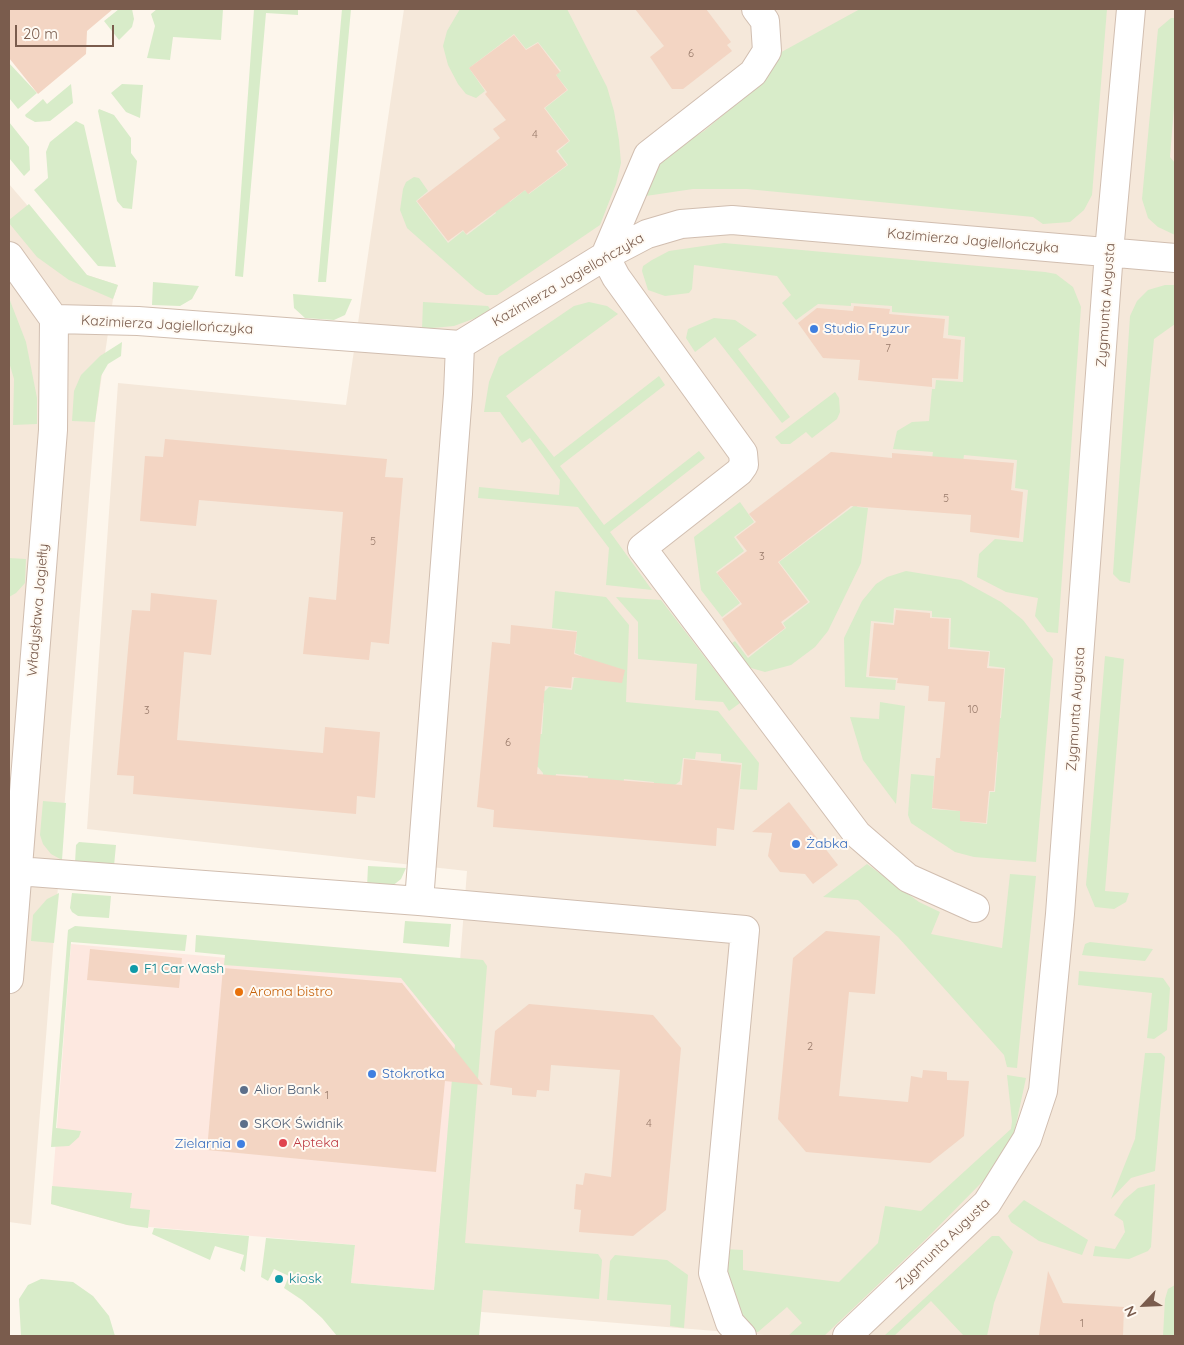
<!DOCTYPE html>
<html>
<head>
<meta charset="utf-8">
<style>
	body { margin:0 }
	#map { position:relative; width:1184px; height:1345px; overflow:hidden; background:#fdf6ec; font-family:Quicksand,sans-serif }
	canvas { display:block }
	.frame { position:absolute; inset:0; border:10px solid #7a5c4d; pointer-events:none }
	.north { position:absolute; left:1119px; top:1280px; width:50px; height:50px; -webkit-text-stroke:4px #fffaf3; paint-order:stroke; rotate:245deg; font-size:14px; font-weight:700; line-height:20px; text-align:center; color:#7a5c4d }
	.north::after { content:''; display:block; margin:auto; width:18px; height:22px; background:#7a5c4d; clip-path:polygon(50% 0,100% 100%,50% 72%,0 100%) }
	.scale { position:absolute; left:15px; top:25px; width:99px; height:22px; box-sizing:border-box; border:2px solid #7a5c4d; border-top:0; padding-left:6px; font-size:15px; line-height:18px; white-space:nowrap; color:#7a5c4d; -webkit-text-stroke:4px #fffaf3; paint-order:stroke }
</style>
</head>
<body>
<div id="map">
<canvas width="1184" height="1345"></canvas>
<div class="frame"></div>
<div class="north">N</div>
<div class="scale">20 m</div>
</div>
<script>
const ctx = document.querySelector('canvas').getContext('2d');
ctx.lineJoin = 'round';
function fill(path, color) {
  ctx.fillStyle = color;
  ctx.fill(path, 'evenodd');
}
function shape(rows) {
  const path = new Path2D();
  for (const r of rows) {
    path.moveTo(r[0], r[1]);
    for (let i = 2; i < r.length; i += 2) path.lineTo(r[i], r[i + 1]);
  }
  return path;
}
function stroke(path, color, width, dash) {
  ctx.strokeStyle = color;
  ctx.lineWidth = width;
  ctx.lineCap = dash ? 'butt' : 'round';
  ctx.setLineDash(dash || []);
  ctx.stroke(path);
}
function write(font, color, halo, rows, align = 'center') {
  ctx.font = font + ' Quicksand,sans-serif';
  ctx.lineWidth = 4;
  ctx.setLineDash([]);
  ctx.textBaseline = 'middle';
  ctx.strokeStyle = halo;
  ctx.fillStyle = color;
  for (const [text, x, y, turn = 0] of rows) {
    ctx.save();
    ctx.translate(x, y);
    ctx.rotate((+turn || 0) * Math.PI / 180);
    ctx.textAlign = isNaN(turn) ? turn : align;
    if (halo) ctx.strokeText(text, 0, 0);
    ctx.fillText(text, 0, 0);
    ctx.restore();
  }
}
const residential = shape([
	[404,9,1175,9,1175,1336,777,1336,433,1308,467,871,87,829,118,383,346,405],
	[9,184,87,275,118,285,113,299,95,422,31,1225,9,1222]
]);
const commercial = shape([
	[71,944,217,957,460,982,434,1290,351,1283,355,1245,127,1225,51,1204]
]);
const green = shape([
	[119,9,132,9,134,19,132,27,119,40,104,21],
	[157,9,223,9,221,40,173,37,170,60,147,58,155,26,151,14],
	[254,9,298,9,298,15,266,13,243,277,235,276],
	[342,9,351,9,326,282,318,282],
	[460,9,567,9,607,87,614,111,619,140,621,163,616,184,600,225,497,295,486,295,476,289,407,228,400,210,403,189,406,182,414,177,419,178,428,191,416,201,448,243,463,231,467,235,496,213,493,208,507,198,510,202,525,190,529,194,568,165,558,151,570,141,545,108,568,90,556,75,561,71,538,42,526,49,514,34,469,68,485,91,476,98,466,94,458,84,448,65,443,46,447,31],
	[860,9,1107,9,1092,195,1084,210,1070,222,1043,224,1033,217,747,189,693,189,639,197,656,160,704,131,764,81,776,55],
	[1171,18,1175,18,1175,95,1170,157,1175,163,1175,235,1158,227,1148,218,1142,199,1158,29],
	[9,63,37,93,18,109,9,98],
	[71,84,73,103,50,121,35,122,26,117,25,115,43,99,47,104],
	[122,84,143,85,140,118,126,112,111,93],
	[99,109,114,115,131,138,131,153,137,161,132,209,123,208,117,201,98,111],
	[76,121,84,125,116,267,98,266,34,190,48,178,46,152,50,142],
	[9,122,29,147,30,170,24,176,9,158],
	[29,204,87,275,118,285,113,299,69,280,37,257,9,223,9,220],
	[724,243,1045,272,1056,274,1073,287,1081,307,1058,633,1047,632,1035,616,1038,598,1006,592,977,577,979,554,995,539,1023,542,1028,490,1015,488,1017,460,964,455,963,462,932,459,933,452,893,449,897,431,912,422,929,421,932,389,935,389,936,380,963,382,965,337,948,335,949,316,892,312,892,306,851,303,851,306,818,304,796,320,782,303,791,295,777,276,694,265,692,289,689,293,665,296,648,290,642,271,643,266,652,260,669,251],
	[153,282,199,286,192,299,180,306,152,305],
	[1165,285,1175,285,1175,324,1154,339,1130,583,1120,581,1113,574,1130,316,1137,301,1148,290],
	[293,294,352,299,345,315,334,320,305,318,294,308],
	[9,298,26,342,37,398,37,424,13,425,14,379,9,362],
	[423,302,488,306,492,312,454,326,422,329],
	[589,302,607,306,618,314,506,396,554,457,659,376,665,385,560,466,604,525,699,451,705,458,610,532,652,590,606,585,609,548,578,507,478,498,479,487,559,495,560,480,530,438,522,443,500,412,484,412,489,382,499,357,574,306],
	[714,318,735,320,757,335,738,349,790,417,782,423,715,337,695,352,686,338,688,329],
	[122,342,121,356,108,364,101,376,95,422,72,421,74,391,81,375,100,356],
	[835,392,839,398,840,412,837,419,812,438,806,432,790,444,781,444,775,437],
	[740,502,754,522,734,537,744,551,716,572,740,603,722,617,701,590,694,537],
	[855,505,858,507,868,508,861,563,828,631,815,647,791,665,765,672,751,668,742,663,729,645,735,641,748,658,786,628,783,623,810,602,779,562],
	[9,558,26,559,25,583,16,593,9,597],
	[906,571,961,580,1001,602,1023,620,1053,659,1036,862,974,857,955,852,911,823,908,815,911,774,934,776,932,809,960,811,960,821,987,824,990,792,995,792,998,752,993,752,996,718,1001,718,1005,668,989,666,990,651,950,647,951,618,932,617,932,611,894,608,893,623,871,621,866,677,896,680,895,690,845,687,844,638,862,601,876,584,887,577],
	[555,591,606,597,629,625,626,702,718,711,759,763,757,790,740,789,742,763,721,761,721,754,696,752,695,759,683,758,680,781,675,785,653,789,654,782,624,779,623,786,587,784,588,776,556,774,555,782,543,780,543,773,538,767,531,766,534,734,542,734,544,703,537,702,539,690,545,691,549,687,572,690,574,678,580,678,582,656,575,653,577,631,552,628],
	[616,597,661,600,740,703,729,711,723,702,695,700,697,664,638,659,638,622],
	[1105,656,1124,659,1105,891,1129,893,1126,902,1114,909,1095,907,1086,885],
	[880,702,905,706,896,804,863,760,850,717,879,719],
	[43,801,66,803,62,860,51,854,43,844,40,835],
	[79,842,116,845,114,866,75,863,76,845],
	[867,864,919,902,940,912,931,934,1002,948,1010,874,1036,876,1017,1068,1007,1067,1004,1055,898,937,858,900,823,897],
	[368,866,406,868,401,879,391,887,367,887],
	[59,893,54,943,31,941,33,915,47,899],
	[72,893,111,896,109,918,78,916,72,912,70,908],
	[405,921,451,924,449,947,403,943],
	[75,926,187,935,185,951,71,942,56,1128,81,1131,79,1137,69,1146,51,1147,68,930],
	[196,935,483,960,487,966,465,1243,598,1254,602,1260,599,1299,483,1290,479,1336,337,1336,322,1318,302,1300,284,1288,289,1276,274,1269,268,1281,261,1277,266,1238,355,1245,351,1283,434,1290,455,1045,401,978,224,965,225,955,195,952],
	[1090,942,1153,949,1145,961,1082,955,1085,944],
	[1079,971,1163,978,1170,988,1167,1030,1154,1039,1147,1038,1152,993,1078,985],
	[1145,1053,1161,1053,1165,1057,1155,1171,1131,1178,1111,1199,1135,1139],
	[1007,1075,1026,1078,1014,1134,1009,1144,986,1178,926,1239,824,1336,788,1336,802,1323,787,1307,758,1332,746,1332,721,1270,723,1249,743,1250,743,1270,839,1282,878,1243,885,1206,921,1211,1011,1129,1012,1121],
	[1155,1184,1151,1247,1148,1251,1129,1259,1093,1256,1095,1246,1115,1249,1125,1232,1123,1221,1114,1215,1124,1200,1138,1188],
	[52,1186,132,1193,130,1208,150,1210,148,1228,127,1225,51,1204],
	[1024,1200,1088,1240,1082,1255,1039,1241,1011,1222,1008,1216],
	[154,1228,249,1236,245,1272,240,1269,244,1255,215,1246,210,1260,152,1234],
	[992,1236,999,1236,1013,1252,994,1303,987,1336,964,1336,931,1301,894,1336,884,1336],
	[615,1255,667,1260,688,1275,684,1328,670,1326,671,1305,607,1300,610,1261],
	[41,1279,73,1282,93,1296,109,1316,115,1336,21,1336,19,1299,28,1285],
	[1175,1285,1175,1336,1163,1336,1165,1299,1168,1289]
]);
const building = shape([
	[9,9,113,9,87,31,86,54,38,94,9,58],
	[635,9,706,9,731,42,727,45,732,51,683,89,672,89,650,57,664,46],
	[514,35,526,50,538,43,560,72,556,75,567,90,544,108,569,141,556,151,567,165,528,194,525,190,466,234,463,230,448,241,417,201,500,138,493,129,506,120,485,94,487,92,469,68],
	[854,306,890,309,889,314,945,319,943,338,961,340,958,379,932,378,932,387,858,380,860,360,823,358,798,323,817,308,853,311],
	[165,439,387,459,385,477,403,478,389,644,371,642,369,660,303,654,309,597,336,600,343,512,199,500,196,526,140,521,145,456,163,457],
	[831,452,892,458,892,453,1014,463,1011,490,1023,492,1019,538,970,532,971,515,851,506,778,562,808,602,781,622,785,628,748,656,722,619,742,604,717,573,747,551,736,537,756,522,749,514],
	[151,593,217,600,211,655,184,652,177,740,323,753,325,727,380,732,375,798,357,796,356,814,133,794,134,776,117,775,129,638,132,610,150,611],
	[896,610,930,613,930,618,949,619,948,649,989,652,987,668,1004,669,994,791,989,791,986,823,960,821,960,811,932,808,936,758,940,758,945,702,928,701,929,686,897,683,898,678,869,676,874,623,894,625],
	[511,625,577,632,574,654,625,670,622,683,572,677,571,688,545,686,537,774,682,785,684,759,741,765,734,830,717,828,716,846,493,827,494,810,477,807,482,754,492,642,510,644],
	[789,802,838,865,813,884,805,874,780,872,768,856,772,833,752,832],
	[826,931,880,936,875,994,849,992,839,1096,908,1102,911,1076,922,1078,923,1070,947,1072,947,1080,969,1081,964,1136,930,1163,806,1152,778,1119,793,958],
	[90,949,182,958,179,988,87,980],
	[223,968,402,983,483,1085,445,1081,436,1172,207,1150],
	[529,1004,653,1015,681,1048,666,1210,633,1236,579,1232,581,1210,574,1209,576,1184,583,1185,585,1173,611,1177,620,1070,551,1065,549,1091,537,1090,536,1097,512,1095,512,1088,490,1085,495,1031],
	[1048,1271,1063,1303,1124,1307,1123,1336,1039,1335]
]);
const minor = shape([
	[9,256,54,319,53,430,9,979],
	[605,256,616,277,743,453,744,465,739,472,642,548,857,834,908,878,975,908],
	[605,256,648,155,753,73,767,51,765,21,756,9],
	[54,319,138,321,460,345,605,256,647,234,681,224,732,220,1175,258],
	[17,871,419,901,745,930,713,1273,730,1323,742,1336],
	[419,901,458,394,460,345],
	[847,1336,987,1203,1027,1139,1043,1091,1060,914,1109,252,1131,9]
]);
const markers = [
	[814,329,5,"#3f7fe0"],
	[796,844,5,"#3f7fe0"],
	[134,969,5,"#0f9aa8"],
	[239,992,5,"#e8710a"],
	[372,1074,5,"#3f7fe0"],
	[244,1090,5,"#5c6f8a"],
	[244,1124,5,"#5c6f8a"],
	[283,1143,5,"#e0444e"],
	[241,1144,5,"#3f7fe0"],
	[279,1279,5,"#0f9aa8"]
];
const numberNames = [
	["6",691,54],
	["4",535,135],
	["7",888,349],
	["5",946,499],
	["5",373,542],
	["3",762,557],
	["10",973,710],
	["3",147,711],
	["6",508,743],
	["2",810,1047],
	["1",327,1096],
	["4",649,1124],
	["1",1082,1324]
];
const streetNames = [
	["Kazimierza Jagiellończyka",973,241,5],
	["Kazimierza Jagiellończyka",568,280,-30],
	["Zygmunta Augusta",1106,305,-86],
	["Kazimierza Jagiellończyka",167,325,3],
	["Władysława Jagiełły",38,610,-85],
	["Zygmunta Augusta",1076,709,-86],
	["Zygmunta Augusta",943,1244,-44]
];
const shopNames = [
	["Studio Fryzur",824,329],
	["Żabka",806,844],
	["Stokrotka",382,1074],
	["Zielarnia",231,1144,"right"]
];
const cultureNames = [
	["F1 Car Wash",144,969],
	["kiosk",289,1279]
];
const foodNames = [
	["Aroma bistro",249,992]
];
const serviceNames = [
	["Alior Bank",254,1090],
	["SKOK Świdnik",254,1124]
];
const healthNames = [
	["Apteka",293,1143]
];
fill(residential, '#f5e8da');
fill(commercial, '#fde8e0');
fill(green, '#d8ecc9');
fill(building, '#f3d5c3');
stroke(minor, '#d1beb0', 30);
stroke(minor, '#fff', 28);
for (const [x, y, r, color] of markers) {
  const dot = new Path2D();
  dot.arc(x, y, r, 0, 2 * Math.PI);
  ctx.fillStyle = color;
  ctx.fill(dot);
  stroke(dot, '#fffaf3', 2);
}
write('11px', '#987a6a', null, numberNames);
write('14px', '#7a5c4d', '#fffaf3', streetNames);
write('14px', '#366cbe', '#fffaf3', shopNames, 'left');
write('14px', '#0d838f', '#fffaf3', cultureNames, 'left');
write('14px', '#c56008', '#fffaf3', foodNames, 'left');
write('14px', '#4e5e75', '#fffaf3', serviceNames, 'left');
write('14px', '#be3a42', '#fffaf3', healthNames, 'left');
</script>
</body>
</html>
